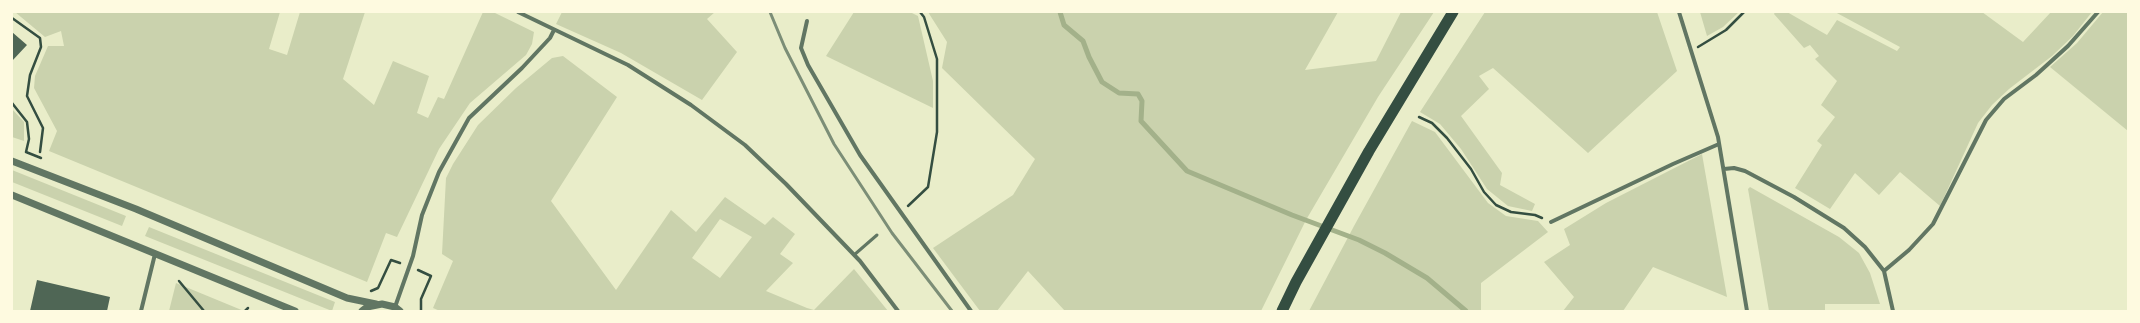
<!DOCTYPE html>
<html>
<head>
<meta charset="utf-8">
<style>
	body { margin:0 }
	#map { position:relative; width:2140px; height:323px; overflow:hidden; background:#e9edc9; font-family:"Fira Sans",sans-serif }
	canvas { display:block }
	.frame { position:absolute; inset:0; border:13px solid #fefae0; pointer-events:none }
</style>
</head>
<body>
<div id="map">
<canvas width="2140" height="323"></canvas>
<div class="frame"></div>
</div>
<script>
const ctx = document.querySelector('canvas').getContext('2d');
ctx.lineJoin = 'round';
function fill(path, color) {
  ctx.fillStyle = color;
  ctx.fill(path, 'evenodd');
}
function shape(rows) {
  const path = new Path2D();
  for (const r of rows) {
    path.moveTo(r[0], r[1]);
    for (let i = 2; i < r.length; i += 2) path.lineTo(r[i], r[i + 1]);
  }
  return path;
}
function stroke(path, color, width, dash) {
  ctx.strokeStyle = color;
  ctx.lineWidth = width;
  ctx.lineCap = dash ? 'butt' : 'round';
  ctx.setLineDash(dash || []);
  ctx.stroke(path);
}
const green = shape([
	[15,12,280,12,269,49,287,55,300,12,365,12,343,79,374,105,393,61,429,76,417,113,428,118,438,97,444,99,483,12,493,12,534,32,532,44,526,55,470,103,439,149,397,237,386,233,367,282,49,151,57,131,34,88,35,76,48,46,64,46,61,31,45,37],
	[562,12,715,12,707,19,737,52,702,100,621,53,556,24],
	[854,12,910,12,918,16,933,81,933,108,826,56],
	[928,12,1338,12,1305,70,1376,61,1401,12,1434,12,1378,97,1306,220,1261,311,1065,311,1028,271,997,311,980,311,933,248,1013,195,1035,159,942,68,947,42],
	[1485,12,1657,12,1677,71,1588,153,1493,68,1479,76,1489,89,1461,116,1502,173,1500,185,1535,204,1532,211,1508,206,1487,189,1461,149,1440,124,1420,112],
	[1700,12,1739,12,1723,27,1707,36],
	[1775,12,1787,12,1827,35,1837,20,1897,51,1900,47,1835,12,1982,12,2023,42,2051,12,2092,12,2073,36,2052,56,2009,89,1992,105,1978,123,1940,206,1900,172,1879,195,1855,173,1830,209,1795,188,1822,145,1817,141,1835,117,1821,105,1837,81,1815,59,1819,56,1810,45,1804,48,1774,14],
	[2103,12,2128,12,2128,131,2050,67,2077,43],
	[563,56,617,97,551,201,616,290,671,210,696,232,725,197,765,225,773,217,795,234,780,254,793,263,766,291,807,308,814,310,854,269,888,311,440,311,433,308,453,261,442,254,446,178,453,164,478,125,516,88,552,58],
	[720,219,752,237,720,278,692,258],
	[12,109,24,122,24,141,12,137],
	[1412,121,1435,132,1488,203,1506,216,1538,221,1548,232,1481,283,1481,311,1309,311,1354,226],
	[1702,154,1727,297,1653,267,1623,311,1563,311,1574,297,1544,262,1570,245,1564,229,1606,203],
	[12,170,126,216,122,226,12,182],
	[1750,187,1839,237,1859,253,1870,273,1880,304,1825,304,1825,311,1769,311,1748,189],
	[149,227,335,302,332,311,145,236],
	[176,283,244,311,169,311]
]);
const stream = shape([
	[1060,12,1064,25,1083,41,1089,57,1102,82,1119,93,1138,94,1142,101,1141,121,1187,171,1292,215,1359,240,1385,253,1427,278,1466,311]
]);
const building = shape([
	[12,32,27,45,12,61],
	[37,280,110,297,107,311,30,311]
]);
const path = shape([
	[12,18,40,38,41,47,30,75,27,96,43,128,40,152],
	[1698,47,1726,30,1744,12],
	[12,103,27,122,29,139,26,152,41,158],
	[1419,117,1432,123,1447,138,1471,169,1484,192,1496,205,1511,212,1535,215,1542,218],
	[908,206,928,187,937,132,937,59,924,17,920,12],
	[418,270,431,276,421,299,421,311],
	[179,281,204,311],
	[371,291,378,288,391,260,400,263],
	[245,311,248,308]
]);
const service = shape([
	[854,255,877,235]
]);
const minor = shape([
	[518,12,628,65,691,105,745,145,786,184,860,261,898,311],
	[1679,12,1718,137,1747,311],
	[807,21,801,48,808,65,860,155,971,311],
	[1724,169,1734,168,1745,171,1794,197,1844,228,1865,247,1884,271,1893,311],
	[1551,222,1673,164,1719,144],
	[1884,271,1909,250,1933,224,1986,120,2004,99,2036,75,2068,46,2098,12],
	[395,307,413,256,422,215,439,172,469,118,522,68,550,38,554,30],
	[141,311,155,254]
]);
const tertiary = shape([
	[12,161,136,209,347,298,376,304],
	[12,195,295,311],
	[362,311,367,307,382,304,395,307,400,311]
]);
const trunk = shape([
	[1282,311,1296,282,1369,151,1453,12]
]);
const rail = shape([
	[770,12,785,48,834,144,892,233,952,311]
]);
fill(green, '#cad2ad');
stroke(stream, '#a3b18a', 5);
fill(building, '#4f6655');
stroke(path, '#344e41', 2.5);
stroke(service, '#617663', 3);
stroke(minor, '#617663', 4);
stroke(tertiary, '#617663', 7);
stroke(trunk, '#344e41', 11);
stroke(rail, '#7c8e77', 3);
</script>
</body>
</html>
